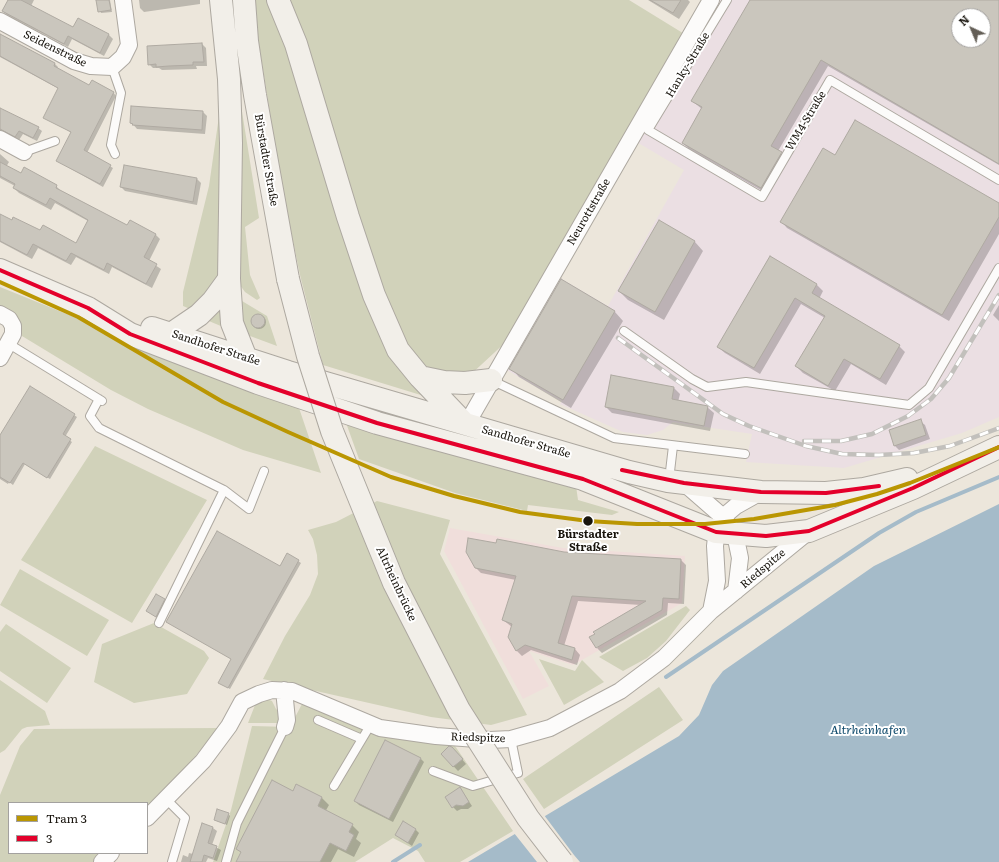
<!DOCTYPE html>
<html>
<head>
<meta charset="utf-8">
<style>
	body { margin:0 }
	#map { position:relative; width:999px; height:862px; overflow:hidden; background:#ece6db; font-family:Literata,serif }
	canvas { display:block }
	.legend { position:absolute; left:8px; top:802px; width:140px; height:52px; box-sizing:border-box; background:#fff; border:1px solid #a3a19f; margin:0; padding:5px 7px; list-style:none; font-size:12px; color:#19150e }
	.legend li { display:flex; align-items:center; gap:8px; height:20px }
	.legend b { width:20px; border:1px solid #a3a19f }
	.north { position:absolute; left:951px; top:8px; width:40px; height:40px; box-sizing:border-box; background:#fff; border:1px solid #a3a19f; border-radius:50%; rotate:316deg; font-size:11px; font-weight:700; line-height:16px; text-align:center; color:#19150e }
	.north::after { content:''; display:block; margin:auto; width:14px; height:18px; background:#635e56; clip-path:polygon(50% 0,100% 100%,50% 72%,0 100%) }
</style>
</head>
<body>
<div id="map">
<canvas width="999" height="862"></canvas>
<ul class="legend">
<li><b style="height:5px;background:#ba9602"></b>Tram 3</li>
<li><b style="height:5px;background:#e4002b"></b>3</li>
</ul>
<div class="north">N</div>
</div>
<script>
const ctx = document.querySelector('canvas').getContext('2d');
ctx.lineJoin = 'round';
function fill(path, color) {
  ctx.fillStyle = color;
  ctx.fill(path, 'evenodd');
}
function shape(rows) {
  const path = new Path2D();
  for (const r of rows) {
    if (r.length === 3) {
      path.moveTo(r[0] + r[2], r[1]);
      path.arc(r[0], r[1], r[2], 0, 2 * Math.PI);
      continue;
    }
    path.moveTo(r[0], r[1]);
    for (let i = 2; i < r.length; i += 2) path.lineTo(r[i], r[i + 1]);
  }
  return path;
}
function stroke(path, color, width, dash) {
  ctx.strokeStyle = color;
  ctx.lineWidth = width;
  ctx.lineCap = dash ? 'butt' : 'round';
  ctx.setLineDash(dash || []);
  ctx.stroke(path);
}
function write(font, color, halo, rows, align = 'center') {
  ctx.font = font + ' Literata,serif';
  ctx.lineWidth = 4;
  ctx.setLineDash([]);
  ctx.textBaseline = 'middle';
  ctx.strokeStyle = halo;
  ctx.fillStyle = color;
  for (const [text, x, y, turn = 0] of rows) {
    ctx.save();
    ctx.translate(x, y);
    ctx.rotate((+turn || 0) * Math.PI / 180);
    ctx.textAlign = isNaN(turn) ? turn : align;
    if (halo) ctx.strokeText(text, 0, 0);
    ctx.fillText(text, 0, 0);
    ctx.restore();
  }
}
const commercial = shape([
	[450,528,563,548,685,556,682,603,573,665,529,651,549,686,523,699,444,551]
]);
const industrial = shape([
	[719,0,999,0,999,417,962,433,844,468,746,462,752,434,673,422,663,430,647,435,623,432,560,404,562,401,505,369,560,278,608,306,684,170,635,141],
	[959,16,983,16,983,40,959,40]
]);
const green = shape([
	[212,0,216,0,223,49,225,97,223,253,218,283,213,293,195,311,183,306,183,292,209,186,219,116,220,82,217,33],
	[252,0,271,0,424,396,323,365,300,275,281,183],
	[288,0,629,0,686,35,508,340,468,377,440,373,420,363,402,339,382,292],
	[236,74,259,218,245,227,250,275,260,298,257,300,245,292,237,281],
	[0,287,299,408,321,473,243,450,148,409,111,390,22,336,22,328,14,315,0,310],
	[224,296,228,329,204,319],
	[237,298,267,316,277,346,242,333],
	[345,420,576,486,578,500,619,512,612,515,528,505,527,511,455,493,359,459],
	[95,446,207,500,132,623,21,560],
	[377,501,450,520,440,554,527,715,491,725,431,717,263,679,285,636,310,595,318,574,317,555,313,539,308,530,336,522],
	[20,569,109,620,87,656,0,605],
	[686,606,690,610,666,641,647,658,623,671,599,657],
	[154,623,204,651,209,658,187,694,134,703,94,682,102,644],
	[6,624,71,668,47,703,0,671,0,632],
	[539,659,575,671,582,660,604,682,564,705],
	[0,680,45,711,50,725,27,727,22,729,5,750,0,753],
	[659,687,683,720,544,809,523,779],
	[267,699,272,701,276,709,282,714,280,723,248,723,257,700],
	[303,702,453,743,513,831,460,862,425,862,418,851,393,838,355,862,213,862,231,810,252,726,290,727],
	[220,728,147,811,147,803,9,803,9,853,105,853,96,862,0,862,0,795,20,746,34,729]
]);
const water = shape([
	[999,504,999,862,468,862,679,736,699,715,712,685,723,671,874,566]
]);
const pier = shape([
	[544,815,574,855,580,862,537,862,514,833]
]);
const shadow = shape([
	[9,0,34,0,31,6,73,29,78,19,109,35,113,39,104,56,72,39,68,47,7,15,3,11],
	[97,0,110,0,112,12,101,13],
	[139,0,200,0,200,4,144,12,140,8],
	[648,0,688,0,690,2,679,19],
	[751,0,999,0,999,165,828,66,778,151,787,160,768,194,689,149,683,143,702,109,692,101],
	[959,16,983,16,983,40,959,40],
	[0,35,55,64,58,67,57,69,89,87,113,92,116,96,87,153,113,168,103,187,57,161,72,133,44,117,59,89,0,57],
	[202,44,206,48,207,66,196,66,197,69,162,70,159,68,153,68,149,64,148,47],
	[0,109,38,128,42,131,37,141,23,134,19,140,0,130],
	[203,112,207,116,205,134,137,129,131,122],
	[0,154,9,162,6,167,21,175,56,186,61,191,128,226,155,234,160,239,149,261,161,269,152,288,112,267,109,274,76,257,71,265,38,248,32,259,0,242,0,218,76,244,88,221,55,203,51,210,19,193,14,188,15,186,0,178],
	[835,156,999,204,999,234,949,321,787,228,781,221],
	[125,166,197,179,201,183,197,205,125,191,121,187],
	[659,222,695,242,703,251,664,320,628,300,619,291],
	[770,257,817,285,823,291,819,299,899,346,905,352,886,385,851,364,835,391,803,373,796,366,825,318,801,304,760,374,725,353,718,347],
	[561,280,615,312,623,321,571,408,519,377,511,368],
	[999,305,999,321,993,315],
	[259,322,7],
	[30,387,77,417,65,437,72,442,50,479,25,464,13,485,9,482,8,484,0,479,0,437],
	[674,388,680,394,678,402,707,407,714,413,710,431,612,413,606,407],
	[920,421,925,425,930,439,899,450,895,446,890,431],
	[563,553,681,560,686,565,684,604,668,603,667,615,602,653,597,648,641,605,578,601,564,646,575,649,580,655,577,665,531,650,522,656,516,650,512,627,503,620,516,580,481,573,476,568],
	[288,554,301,563,230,689,221,684,232,659,167,622,280,568],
	[164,600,167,603,159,619,147,611],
	[456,752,466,764,458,771,442,754],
	[420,758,424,762,393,822,359,805,355,801],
	[297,786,322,798,329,805,325,812,352,825,359,832,356,839,361,843,354,857,338,849,331,862,237,862,242,853,237,849,293,792],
	[460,788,472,806,468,809,461,809,457,811,453,807],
	[228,814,230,816,227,825,215,820],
	[203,825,213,828,217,831,212,845,221,850,217,861,208,858,206,862,181,862,183,855,188,857,189,853,193,854],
	[415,829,419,833,412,846,396,835]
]);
const stream = shape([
	[666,677,879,533,916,512,999,477],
	[393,862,420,845]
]);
const building = shape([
	[8,0,21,0,73,27,78,18,109,34,100,53,68,36,64,44,2,11,8,0],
	[96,0,109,0,111,10,98,12,96,0],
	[650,0,681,0,673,13,650,0],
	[750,0,999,0,999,164,821,60,771,146,782,152,761,188,682,143,702,107,691,101,750,0],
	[959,16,983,16,983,40,959,40,959,16],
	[0,34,55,63,54,66,89,85,92,80,114,92,84,150,111,165,100,184,56,161,71,132,43,118,58,88,0,56,0,34],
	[202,43,204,62,193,62,193,65,169,66,156,67,156,64,148,65,147,46,202,43],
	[131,106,203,111,202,130,132,125,133,124,130,123,131,106],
	[0,108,39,127,33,138,19,131,15,137,0,129,0,108],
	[855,120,999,203,999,217,942,315,780,222,823,148,835,155,855,120],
	[0,162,21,173,24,167,57,185,56,188,127,225,130,220,156,234,144,257,157,264,146,284,107,263,104,270,71,253,66,261,33,244,27,255,0,241,0,214,12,220,13,217,40,230,43,225,76,243,88,220,50,198,46,205,13,188,15,184,0,176,0,162],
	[124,165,197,178,193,202,120,187,124,165],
	[659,220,695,241,655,312,618,291,659,220],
	[770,256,817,284,812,293,900,345,880,379,844,359,828,386,795,366,825,316,795,298,754,368,717,347,770,256],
	[561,279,615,311,563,400,509,369,561,279],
	[258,321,7],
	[611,375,674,387,672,399,708,406,704,426,605,407,611,375],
	[30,386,75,414,63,434,71,439,47,478,23,463,10,483,0,477,0,435,30,386],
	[921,419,926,435,894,446,889,430,921,419],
	[217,531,280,566,287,553,299,560,228,688,218,683,231,659,166,622,217,531],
	[468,538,496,543,497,539,564,552,681,559,679,599,663,598,662,610,596,648,589,637,595,634,593,632,646,601,572,596,558,643,575,648,572,660,525,645,516,651,508,637,512,624,502,620,516,576,475,568,466,552,468,538],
	[156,594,165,599,156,617,146,611,156,594],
	[385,740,421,758,389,819,354,801,385,740],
	[449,746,452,747,463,759,453,767,441,754,449,746],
	[272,780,293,791,296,784,322,797,318,806,353,824,349,832,354,835,346,851,330,843,320,862,236,862,241,852,236,849,272,780],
	[460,787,469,802,463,806,456,805,452,808,445,797,460,787],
	[217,809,229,813,225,824,214,820,217,809],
	[403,821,416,829,408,843,395,835,403,821],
	[202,823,213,827,208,843,217,846,213,858,204,855,202,862,190,862,202,823]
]);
const lane = shape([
	[727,0,648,130,762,197,830,80,999,180],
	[112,67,121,93,111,145,115,154],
	[24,152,55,141],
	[624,331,692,379,707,387,746,382,909,405,929,388,999,268],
	[9,344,102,401],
	[491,380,614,438,745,454],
	[99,399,90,416,99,428,224,490,159,623],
	[669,480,673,446],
	[224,490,249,509,264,471],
	[318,720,362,739],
	[433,771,473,786,518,773,511,739],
	[334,786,371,724],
	[166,799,185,818,172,862],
	[226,862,237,823,285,727]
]);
const street = shape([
	[0,21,74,61,91,66,112,67,123,57,129,45,123,0],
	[0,139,24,152],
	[0,314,9,319,13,326,13,334,0,358],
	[466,425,711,0],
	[684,483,723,517,735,534,740,558,736,591],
	[711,611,717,581,715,546,717,529,723,517,736,506,761,492],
	[284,690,287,720,285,727],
	[147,818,203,761,229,726,242,702,259,694,272,690,292,691,380,728,436,736,490,740,511,739,550,728,620,691,664,658,711,611,809,531],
	[102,862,111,853]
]);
const secondary = shape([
	[221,0,229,79,231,143,229,279,232,323,249,366],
	[244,0,247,41,255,95,288,279],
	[278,0,296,44,348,217,374,295,398,350,420,377,464,423],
	[0,270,88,308,130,334,258,383,377,423,583,479,716,532,766,536,809,531,913,488,999,447],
	[152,328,288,372,629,472,668,481,761,492,826,493,864,489,907,479],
	[171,334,199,315,213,301,229,279],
	[420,377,444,382,465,383,491,380]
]);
const rail = shape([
	[618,338,723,414,749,426,806,446,842,454,879,455,914,453,950,446,999,428],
	[804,441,841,441,872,434,908,416,931,399,949,378,999,295]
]);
const secondaryBridge = shape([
	[288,279,308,356,332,431,394,583,459,710,528,818,562,862]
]);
const bus1 = shape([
	[0,270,88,308,130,334,258,383,377,423,583,479,716,532,766,536,809,531,913,488,999,447],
	[622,470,684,483,761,492,826,493,879,486]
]);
const tram1 = shape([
	[0,282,78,317,223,402,288,432,391,477,454,496,520,512,588,521,637,524,705,524,754,519,835,505,877,494,910,483,999,447]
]);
const markers = [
	[588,521,5.5,"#19150e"]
];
const streetNames = [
	["Seidenstraße",55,49,26],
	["Hanky-Straße",688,65,-59],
	["WM4-Straße",806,121,-59],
	["Bürstadter Straße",266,160,80],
	["Neurottstraße",589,212,-60],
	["Sandhofer Straße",216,348,18],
	["Sandhofer Straße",526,442,16],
	["Riedspitze",763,569,-40],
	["Altrheinbrücke",396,584,65],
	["Riedspitze",478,738,2]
];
const stopNames = [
	["Bürstadter",588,535],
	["Straße",588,548]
];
const waterNames = [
	["Altrheinhafen",868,730]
];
fill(commercial, '#f0dedb');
fill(industrial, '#ebdfe3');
fill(green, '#d1d2ba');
fill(water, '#a5bbc9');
fill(pier, '#ece6db');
fill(shadow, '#0003');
stroke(stream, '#a5bbc9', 4);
fill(building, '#cac6bd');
stroke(building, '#afaaa2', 1);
stroke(lane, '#ada8a0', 10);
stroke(street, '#ada8a0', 18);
stroke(secondary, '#ada8a0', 24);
stroke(lane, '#fcfbfa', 8);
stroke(street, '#fcfbfa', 16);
stroke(secondary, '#f2efe9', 22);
stroke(rail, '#c2c0bc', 4.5);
stroke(rail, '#fff', 3, [9]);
stroke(secondaryBridge, '#ada8a0', 24, []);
stroke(secondaryBridge, '#f2efe9', 22);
stroke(bus1, '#e4002b', 4);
stroke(tram1, '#ba9602', 4);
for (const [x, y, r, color] of markers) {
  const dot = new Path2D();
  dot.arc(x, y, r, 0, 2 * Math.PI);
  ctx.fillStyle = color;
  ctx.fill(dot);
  stroke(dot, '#fff', 1.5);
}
write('11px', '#19150e', '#fff', streetNames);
write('bold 11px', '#19150e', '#fff', stopNames);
write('italic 12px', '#0f4a6c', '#fff', waterNames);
</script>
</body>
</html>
